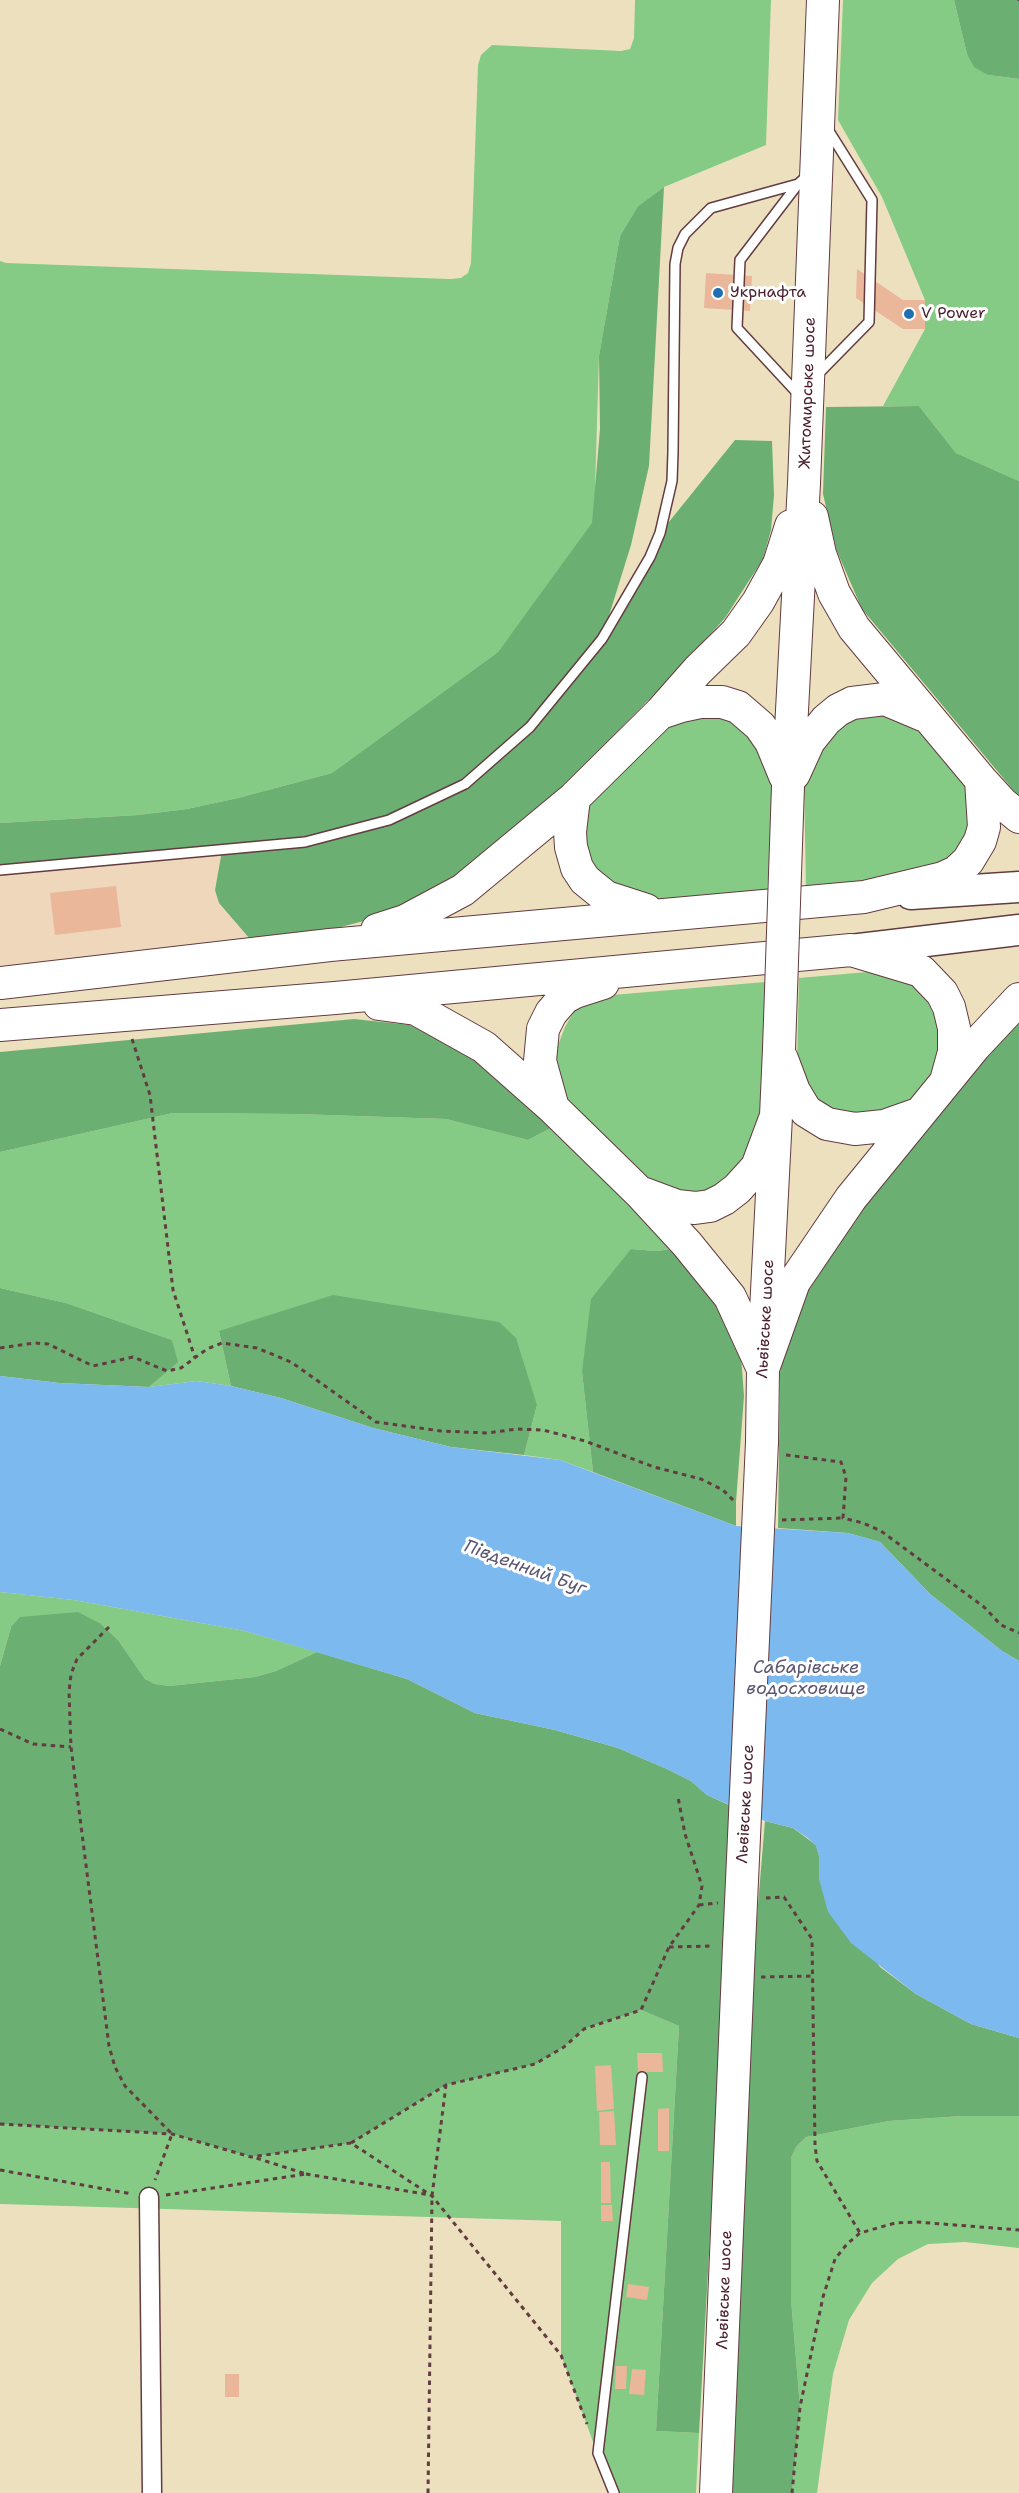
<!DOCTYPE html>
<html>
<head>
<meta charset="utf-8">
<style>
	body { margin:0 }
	canvas { display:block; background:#ede0bf }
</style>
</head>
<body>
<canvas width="1019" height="2493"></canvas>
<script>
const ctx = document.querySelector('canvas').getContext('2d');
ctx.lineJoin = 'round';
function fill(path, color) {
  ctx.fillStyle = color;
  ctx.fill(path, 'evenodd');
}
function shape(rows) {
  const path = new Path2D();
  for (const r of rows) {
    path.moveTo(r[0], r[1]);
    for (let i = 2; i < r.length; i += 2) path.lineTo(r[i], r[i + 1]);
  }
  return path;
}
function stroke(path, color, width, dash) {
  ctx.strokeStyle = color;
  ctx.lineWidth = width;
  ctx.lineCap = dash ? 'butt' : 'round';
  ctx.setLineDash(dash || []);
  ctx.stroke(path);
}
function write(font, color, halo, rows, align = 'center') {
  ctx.font = font + ' "Shantell Sans",sans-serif';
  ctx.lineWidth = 6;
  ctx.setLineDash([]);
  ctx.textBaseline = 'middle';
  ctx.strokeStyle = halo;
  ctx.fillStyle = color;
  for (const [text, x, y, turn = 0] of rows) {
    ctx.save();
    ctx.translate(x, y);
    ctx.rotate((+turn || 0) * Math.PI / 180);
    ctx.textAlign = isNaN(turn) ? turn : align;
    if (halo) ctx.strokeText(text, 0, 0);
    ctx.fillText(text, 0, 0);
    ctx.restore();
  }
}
const built = shape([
	[222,851,215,890,250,939,0,980,0,870]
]);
const green = shape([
	[635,0,771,0,766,145,664,187,638,206,620,236,599,356,594,524,498,652,332,773,238,798,187,809,138,815,0,823,0,261,6,263,450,279,461,278,468,273,471,263,478,65,481,55,492,45,621,51,630,49,634,38],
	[843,0,954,0,967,54,988,75,1019,79,1019,481,956,453,919,406,883,406,925,329,925,300,882,197,838,120],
	[876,710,914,723,963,779,970,795,969,834,957,856,926,876,806,889,804,778,814,749,853,715],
	[674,716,739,717,774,777,767,893,662,904,584,870,582,800],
	[890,970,922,990,942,1022,941,1061,915,1099,878,1116,838,1112,824,1105,813,1096,797,1061,799,978],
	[765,982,763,1116,759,1139,735,1177,700,1194,682,1194,649,1181,568,1112,554,1074,555,1053,565,1027,577,1006,601,996],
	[173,1113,297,1114,446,1119,528,1140,551,1128,681,1248,656,1251,631,1249,582,1372,593,1472,560,1460,524,1455,537,1405,219,1331,231,1386,197,1381,149,1387,177,1362,172,1340,66,1303,0,1288,0,1152],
	[0,1592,74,1600,245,1631,317,1652,276,1671,255,1677,169,1686,155,1684,145,1679,118,1640,101,1624,11,1627,0,1666],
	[641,2010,679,2026,656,2431,699,2433,696,2493,612,2493,561,2355,561,2221,0,2204,0,2124,172,2134,251,2157,351,2143,446,2085,535,2063,564,2047,584,2029],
	[962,2116,1019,2116,1019,2248,965,2242,928,2244,898,2259,872,2283,849,2320,833,2374,817,2493,792,2493,800,2407,791,2299,791,2158,796,2147,806,2137,889,2121]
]);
const forest = shape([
	[954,0,1019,0,1019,79,988,75,974,67,967,54],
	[664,187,649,466,631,545,603,635,660,533,735,440,772,441,774,495,771,530,763,559,725,618,680,668,558,792,459,877,379,917,337,928,250,939,219,903,215,890,222,851,0,869,0,823,138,815,187,809,238,798,332,773,498,652,592,523,600,429,599,356,620,236,638,206],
	[919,406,956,453,1019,481,1019,797,862,609,836,549,823,494,826,407],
	[1019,1012,1019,1661,1002,1651,930,1594,880,1542,848,1533,778,1528,780,1373,789,1330,806,1282,838,1232],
	[354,1019,410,1025,471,1055,551,1128,528,1140,446,1119,297,1114,173,1113,0,1152,0,1052],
	[681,1248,721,1301,741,1356,744,1396,736,1502,736,1526,593,1472,582,1372,591,1299,631,1249,656,1251],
	[0,1288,66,1303,172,1340,178,1362,149,1387,59,1383,0,1376],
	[333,1295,499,1322,516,1338,537,1405,524,1455,451,1447,373,1428,281,1398,231,1386,219,1331],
	[78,1612,101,1624,118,1640,145,1679,155,1684,169,1686,255,1677,276,1671,317,1652,407,1679,475,1713,555,1730,618,1748,667,1769,691,1781,707,1795,731,1806,726,1946,699,2433,656,2431,679,2026,641,2010,584,2029,564,2047,535,2064,446,2085,351,2143,251,2157,172,2134,0,2124,0,1666,11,1627,20,1617],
	[765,1821,793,1828,816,1845,819,1856,819,1879,880,1967,916,1994,971,2024,1019,2038,1019,2116,962,2116,889,2121,806,2137,796,2147,791,2158,791,2299,800,2407,792,2493,730,2493,755,1941]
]);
const water = shape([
	[0,1376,59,1383,149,1387,197,1381,231,1386,281,1398,373,1428,451,1447,560,1460,736,1526,848,1533,880,1542,930,1594,1002,1651,1019,1661,1019,2038,971,2024,916,1994,851,1943,828,1912,819,1879,819,1856,816,1846,808,1838,793,1828,765,1821,707,1795,691,1781,667,1769,618,1748,555,1730,475,1713,407,1679,245,1631,74,1600,0,1592]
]);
const building = shape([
	[857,269,903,300,925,300,925,329,903,329,856,298],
	[706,273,752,276,750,311,704,308],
	[116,886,121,927,55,935,50,893],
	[637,2053,662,2053,663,2072,638,2072],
	[611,2065,614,2109,597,2111,595,2066],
	[669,2108,669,2151,658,2151,658,2109],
	[614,2111,616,2145,600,2145,599,2112],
	[601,2162,610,2162,611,2203,601,2203],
	[601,2205,612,2205,613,2221,601,2221],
	[628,2284,649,2287,647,2300,626,2297],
	[616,2366,627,2366,626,2389,615,2389],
	[632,2369,646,2370,644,2395,629,2394],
	[225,2374,239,2374,239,2397,225,2397]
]);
const path = shape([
	[1019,0,1019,1],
	[132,1039,150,1095,173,1290,195,1358],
	[0,1348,34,1343,48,1344,93,1366,133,1357,167,1371,181,1368,207,1349,222,1343,257,1348,291,1362,376,1422,441,1431,487,1433,517,1429,543,1430,585,1441,654,1467,701,1479,723,1490,734,1501],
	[786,1455,841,1462,846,1477,843,1518,863,1523,881,1531,984,1607,1001,1625,1019,1633],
	[782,1520,843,1518],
	[109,1627,77,1659,71,1674,69,1692,71,1747,109,2046,115,2067,125,2086,172,2134,155,2180],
	[0,1729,33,1744,71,1747],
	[766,1898,784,1897,812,1939,815,2145,817,2161,860,2233],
	[699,1905,718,1903],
	[669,1947,713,1946],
	[761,1977,813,1976],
	[0,2124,172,2134,251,2157,351,2143,432,2196,561,2355,587,2424],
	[351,2143,446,2085,535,2064,564,2047,584,2029,641,2010,669,1947,699,1905,702,1886,685,1834,678,1797],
	[0,2170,132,2194],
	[306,2174,430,2195],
	[166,2195,306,2174,253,2157],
	[428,2493,432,2196,446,2085],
	[792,2493,800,2407,823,2297,835,2259,847,2244,860,2233,895,2223,917,2222,1019,2230]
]);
const service = shape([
	[798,184,740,260,737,328,800,396],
	[816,376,869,322,872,200,827,128],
	[0,870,305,842,389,820,465,784,530,727,602,639,650,557,660,533,672,481,673,452,675,264,678,248,685,234,711,208,798,184,808,175],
	[614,2493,598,2453,642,2077]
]);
const minor = shape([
	[149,2197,152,2493]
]);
const primary = shape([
	[911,894,1019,887],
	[851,950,1019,930]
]);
const trunk = shape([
	[812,517,820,554,834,593,854,628,981,780,1002,803,1019,817],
	[660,713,681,706,700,702,722,702,738,707,760,726,771,742,785,776],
	[794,774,809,741,826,720,838,710,852,703,885,699,923,715],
	[788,786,804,483,823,0],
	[574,798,570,832,571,847,577,868,585,880,606,897,646,910],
	[377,930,405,921,463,890,574,798,660,713,698,670,736,633,758,602,779,564,791,526],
	[0,983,330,945,864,897,943,878,956,872,968,861,980,841,984,827,981,780],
	[379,1004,416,1009,484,1047,553,1108,639,1192,687,1244,730,1297,763,1369],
	[0,1025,335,998,851,950,921,971,942,993,949,1007,954,1028,954,1052,946,1081],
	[782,1059,794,1091,806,1111,827,1124,855,1129,884,1126,918,1114],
	[553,1108,540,1061,543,1029,551,1013,564,998,575,992,603,983],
	[642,1193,677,1206,695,1208,710,1206,724,1199,737,1189,757,1167,776,1116,779,1049],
	[763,1369,794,1282,851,1198,975,1046,1019,999],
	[762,1442,763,1369,776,1116],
	[716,2493,739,1946]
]);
const trunkBridge = shape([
	[779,1049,788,786],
	[739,1946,762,1442]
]);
const markers = [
	[718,293,6,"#1f6fb2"],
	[909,314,6,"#1f6fb2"]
];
const poiNames = [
	["Укрнафта",730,293],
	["V Power",921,314]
];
const streetNames = [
	["Житомирське шосе",808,393,-88],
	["Львівське шосе",766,1319,-87],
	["Львівське шосе",746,1804,-87],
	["Львівське шосе",725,2290,-88]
];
const waterNames = [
	["Південний Буг",525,1568,20],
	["Сабарівське",806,1668],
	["водосховище",806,1689]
];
fill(built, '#eed7bb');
fill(green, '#86cb85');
fill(forest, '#6caf72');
fill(water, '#7bb9ee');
fill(building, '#eab79a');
stroke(service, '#623c41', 12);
stroke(minor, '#623c41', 21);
stroke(primary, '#623c41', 33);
stroke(trunk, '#623c41', 34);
stroke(path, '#623c41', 3, [4.5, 4.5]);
stroke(service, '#fff', 9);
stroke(minor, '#fff', 18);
stroke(primary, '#fff', 30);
stroke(trunk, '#fff', 32);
stroke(trunkBridge, '#623c41', 34, []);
stroke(trunkBridge, '#fff', 32);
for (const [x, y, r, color] of markers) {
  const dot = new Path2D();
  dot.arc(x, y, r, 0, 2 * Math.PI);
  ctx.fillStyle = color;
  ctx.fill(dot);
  stroke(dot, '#fff', 2);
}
write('16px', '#4a1f2b', '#fff', poiNames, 'left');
write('16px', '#4a1f2b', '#fff', streetNames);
write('italic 18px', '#5b556f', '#fff', waterNames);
</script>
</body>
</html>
